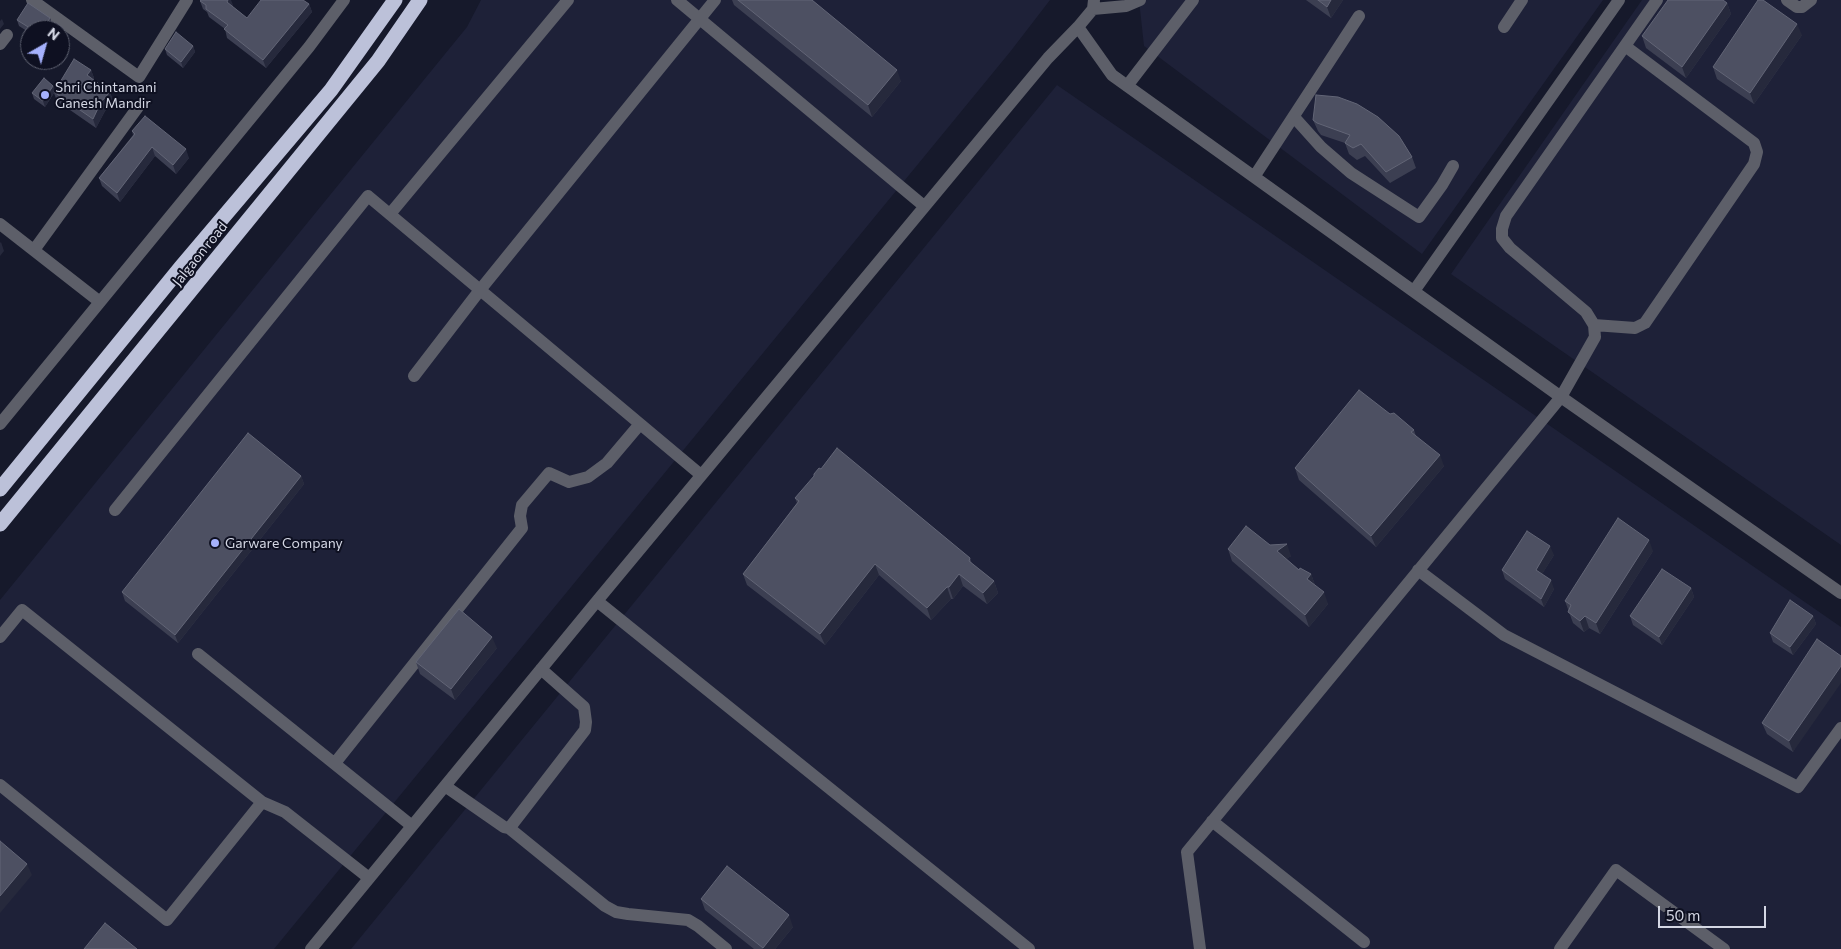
<!DOCTYPE html>
<html>
<head>
<meta charset="utf-8">
<style>
	body { margin:0 }
	#map { position:relative; width:1841px; height:949px; overflow:hidden; background:#16192b; font-family:Commissioner,sans-serif }
	canvas { display:block }
	.north { position:absolute; left:20px; top:20px; width:50px; height:50px; box-sizing:border-box; background:#0e1021; border:1px solid #5d606f; border-radius:50%; rotate:38deg; font-size:14px; font-weight:700; line-height:20px; text-align:center; color:#d4d7e4 }
	.north::after { content:''; display:block; margin:auto; width:18px; height:22px; background:#a5b1fc; clip-path:polygon(50% 0,100% 100%,50% 72%,0 100%) }
	.scale { position:absolute; left:1658px; top:906px; width:108px; height:22px; box-sizing:border-box; border:2px solid #d4d7e4; border-top:0; padding-left:6px; font-size:15px; line-height:18px; white-space:nowrap; color:#d4d7e4; -webkit-text-stroke:4px #0e1021; paint-order:stroke }
</style>
</head>
<body>
<div id="map">
<canvas width="1841" height="949"></canvas>
<div class="north">N</div>
<div class="scale">50 m</div>
</div>
<script>
const ctx = document.querySelector('canvas').getContext('2d');
ctx.lineJoin = 'round';
function fill(path, color) {
  ctx.fillStyle = color;
  ctx.fill(path, 'evenodd');
}
function shape(rows) {
  const path = new Path2D();
  for (const r of rows) {
    path.moveTo(r[0], r[1]);
    for (let i = 2; i < r.length; i += 2) path.lineTo(r[i], r[i + 1]);
  }
  return path;
}
function stroke(path, color, width, dash) {
  ctx.strokeStyle = color;
  ctx.lineWidth = width;
  ctx.lineCap = dash ? 'butt' : 'round';
  ctx.setLineDash(dash || []);
  ctx.stroke(path);
}
function write(font, color, halo, rows, align = 'center') {
  ctx.font = font + ' Commissioner,sans-serif';
  ctx.lineWidth = 4;
  ctx.setLineDash([]);
  ctx.textBaseline = 'middle';
  ctx.strokeStyle = halo;
  ctx.fillStyle = color;
  for (const [text, x, y, turn = 0] of rows) {
    ctx.save();
    ctx.translate(x, y);
    ctx.rotate((+turn || 0) * Math.PI / 180);
    ctx.textAlign = isNaN(turn) ? turn : align;
    if (halo) ctx.strokeText(text, 0, 0);
    ctx.fillText(text, 0, 0);
    ctx.restore();
  }
}
const built = shape([
	[481,0,1050,0,1010,52,274,949,0,949,0,600,467,27],
	[1139,0,1603,0,1422,254,1144,46],
	[1642,0,1841,0,1841,545,1451,274],
	[1057,85,1841,627,1841,949,351,949]
]);
const minor = shape([
	[32,0,139,77,187,0],
	[677,0,924,206],
	[1787,0,1797,7,1802,7,1811,0],
	[1093,9,1126,6,1140,0],
	[1078,27,1112,75,1561,397,1841,593],
	[1504,27,1522,0],
	[0,44,7,35],
	[1127,86,1193,0],
	[1294,117,1321,147,1351,173,1419,217,1442,185,1453,166],
	[1254,177,1359,16],
	[390,214,568,0],
	[0,224,100,302],
	[34,250,138,107],
	[1414,291,1619,0],
	[1594,325,1635,328,1645,323,1754,164,1757,152,1754,143,1625,46],
	[414,376,480,290,715,0],
	[0,424,309,47,344,0],
	[115,510,368,196,701,475],
	[1418,570,1504,635,1798,787,1841,728],
	[597,601,1029,949],
	[0,637,22,610,262,802,285,812,369,878],
	[198,654,412,826],
	[335,763,522,528,520,516,522,505,549,473,569,482,588,477,607,463,640,424],
	[0,785,167,920,262,802],
	[445,786,504,827,509,828,511,826,585,730,586,722,584,707,541,669],
	[1212,821,1364,942],
	[509,828,605,906,616,912,628,914,688,920,698,926,726,949],
	[311,949,597,601,1048,58,1078,27,1093,9,1094,0],
	[1200,949,1187,852,1561,397,1595,337,1594,325,1586,312,1510,248,1502,238,1502,229,1506,216,1657,0],
	[1560,949,1616,870,1724,949]
]);
const highway = shape([
	[0,489,181,267,331,90,395,0],
	[0,524,378,61,420,0]
]);
const wall = shape([
	[732,0,812,0,901,81,872,117,734,5],
	[1306,0,1343,0,1331,18],
	[200,1,233,5,232,6,247,18,309,4,312,12,266,68,227,38,225,29,209,17,207,12,203,9],
	[1727,3,1731,14,1686,78,1646,48,1642,36],
	[50,18,52,24,48,30,30,30,30,33,19,26,17,20],
	[1802,35,1754,104,1717,79,1713,67],
	[193,46,195,52,183,68,167,55,165,49],
	[91,70,94,78,93,80,110,92,113,101,105,111,96,128,57,101,54,93,45,107,34,99,32,93,53,86,55,90],
	[1313,120,1412,157,1416,168,1390,183,1365,156,1357,160,1349,154,1345,143,1321,135,1318,131],
	[132,131,189,158,176,174,155,156,120,202,102,186,99,178,133,135],
	[1390,414,1414,430,1416,436,1444,466,1376,547,1299,480,1295,468],
	[301,476,304,484,178,643,125,601,122,592],
	[795,498,970,558,972,564,994,581,998,593,987,604,963,586,953,599,951,599,931,620,879,575,825,645,747,585,743,574,797,503],
	[1270,545,1291,556,1286,559,1299,570,1311,574,1315,585,1328,604,1309,627,1232,561,1228,549],
	[1653,551,1600,634,1589,628,1584,632,1573,623,1565,601],
	[1554,555,1542,574,1554,589,1544,607,1505,579,1502,570],
	[1691,588,1694,597,1662,645,1633,625,1630,616],
	[1813,616,1816,624,1793,655,1773,642,1770,633],
	[497,648,455,700,420,674,416,662],
	[1841,656,1793,752,1767,734,1762,723],
	[701,899,793,927,775,949,754,949,705,910]
]);
const shadedWall = shape([
	[228,0,231,0,233,5,230,10,227,2],
	[1331,0,1343,0,1331,18,1327,7],
	[1727,3,1731,14,1686,78,1682,67],
	[309,4,312,12,266,68,263,60],
	[50,18,52,24,48,30,43,30],
	[2,19,4,24,0,29,0,21],
	[1797,24,1802,35,1754,104,1750,93],
	[193,46,195,52,183,68,181,62],
	[91,70,94,78,90,83,87,75],
	[897,70,901,81,872,117,868,105],
	[53,86,55,91,45,107,43,101],
	[110,92,113,101,105,111,96,128,93,119,101,102],
	[152,147,155,156,120,202,117,193],
	[186,149,189,158,176,174,173,165],
	[1,242,4,251,0,256,0,243],
	[1440,455,1444,466,1376,547,1371,536],
	[301,476,304,484,178,643,175,635],
	[1649,540,1653,551,1600,634,1596,623],
	[1287,544,1291,556,1281,563,1277,551],
	[1550,546,1554,555,1539,579,1536,570],
	[875,564,879,575,825,645,820,634],
	[959,574,963,586,953,599,949,587],
	[1311,574,1315,585,1307,579],
	[1551,580,1554,589,1544,607,1541,599],
	[994,581,998,593,987,604,983,593],
	[947,587,951,599,931,620,927,608],
	[1691,588,1694,597,1662,645,1659,637],
	[1324,592,1328,604,1309,627,1305,615],
	[1585,616,1589,628,1584,632,1580,621],
	[1813,616,1816,624,1793,655,1790,647],
	[492,637,497,648,455,700,451,689],
	[1841,666,1841,683,1793,752,1789,741],
	[27,864,32,875,0,913,0,896],
	[789,915,793,927,775,949,763,949,763,948]
]);
const building = shape([
	[201,0,228,0,227,2,247,18,261,0,303,0,309,4,263,60,224,29,228,25,206,9,206,5,200,1,201,0],
	[738,0,812,0,897,70,868,105,738,0],
	[1318,0,1331,0,1327,7,1318,0],
	[1668,0,1723,0,1727,3,1682,67,1642,36,1668,0],
	[1758,0,1763,0,1797,24,1750,93,1713,67,1758,0],
	[28,3,50,18,43,30,33,30,17,20,28,3],
	[176,32,193,46,181,62,165,49,176,32],
	[74,59,91,70,87,75,110,92,101,102,93,119,54,92,74,59],
	[44,78,53,86,43,101,32,93,44,78],
	[1316,95,1338,97,1357,104,1378,117,1399,136,1412,157,1386,172,1361,144,1353,148,1345,143,1350,135,1317,123,1313,120,1316,95],
	[145,116,186,149,173,165,152,147,117,193,99,178,135,134,132,131,145,116],
	[1359,390,1390,414,1394,413,1414,430,1411,432,1440,455,1371,536,1295,468,1359,390],
	[248,433,301,476,175,635,122,592,248,433],
	[837,448,970,558,969,561,994,581,983,593,959,574,949,587,947,587,927,608,875,564,820,634,743,574,799,501,795,498,814,476,814,474,819,468,821,469,837,448],
	[1618,518,1649,540,1596,623,1585,616,1580,621,1568,612,1571,605,1565,601,1618,518],
	[1246,526,1270,545,1287,544,1277,551,1299,570,1300,568,1311,574,1307,579,1324,592,1305,615,1228,549,1246,526],
	[1527,531,1550,546,1536,570,1551,580,1541,599,1502,570,1527,531],
	[1662,569,1691,588,1659,637,1630,616,1662,569],
	[1790,600,1813,616,1790,647,1770,633,1790,600],
	[459,609,492,637,451,689,416,662,459,609],
	[1817,639,1841,656,1841,666,1789,741,1762,723,1817,639],
	[0,841,27,864,0,896,0,841],
	[727,866,789,915,763,948,701,899,727,866],
	[105,923,137,949,84,949,105,923]
]);
const markers = [
	[45,95,5,"#a5b1fc"],
	[215,543,5,"#a5b1fc"]
];
const poiNames = [
	["Shri Chintamani",55,87],
	["Ganesh Mandir",55,103],
	["Garware Company",225,543]
];
const streetNames = [
	["Jalgaon road",200,254,-51]
];
fill(built, '#1e2138');
stroke(minor, '#5d5f69', 12);
stroke(highway, '#bcc1d9', 15);
fill(wall, '#3c3f52');
fill(shadedWall, '#26293c');
fill(building, '#4d5062');
stroke(building, '#626576', 1);
for (const [x, y, r, color] of markers) {
  const dot = new Path2D();
  dot.arc(x, y, r, 0, 2 * Math.PI);
  ctx.fillStyle = color;
  ctx.fill(dot);
  stroke(dot, '#0e1021', 2);
}
write('14px', '#d4d7e4', '#0e1021', poiNames, 'left');
write('14px', '#d4d7e4', '#0e1021', streetNames);
</script>
</body>
</html>
